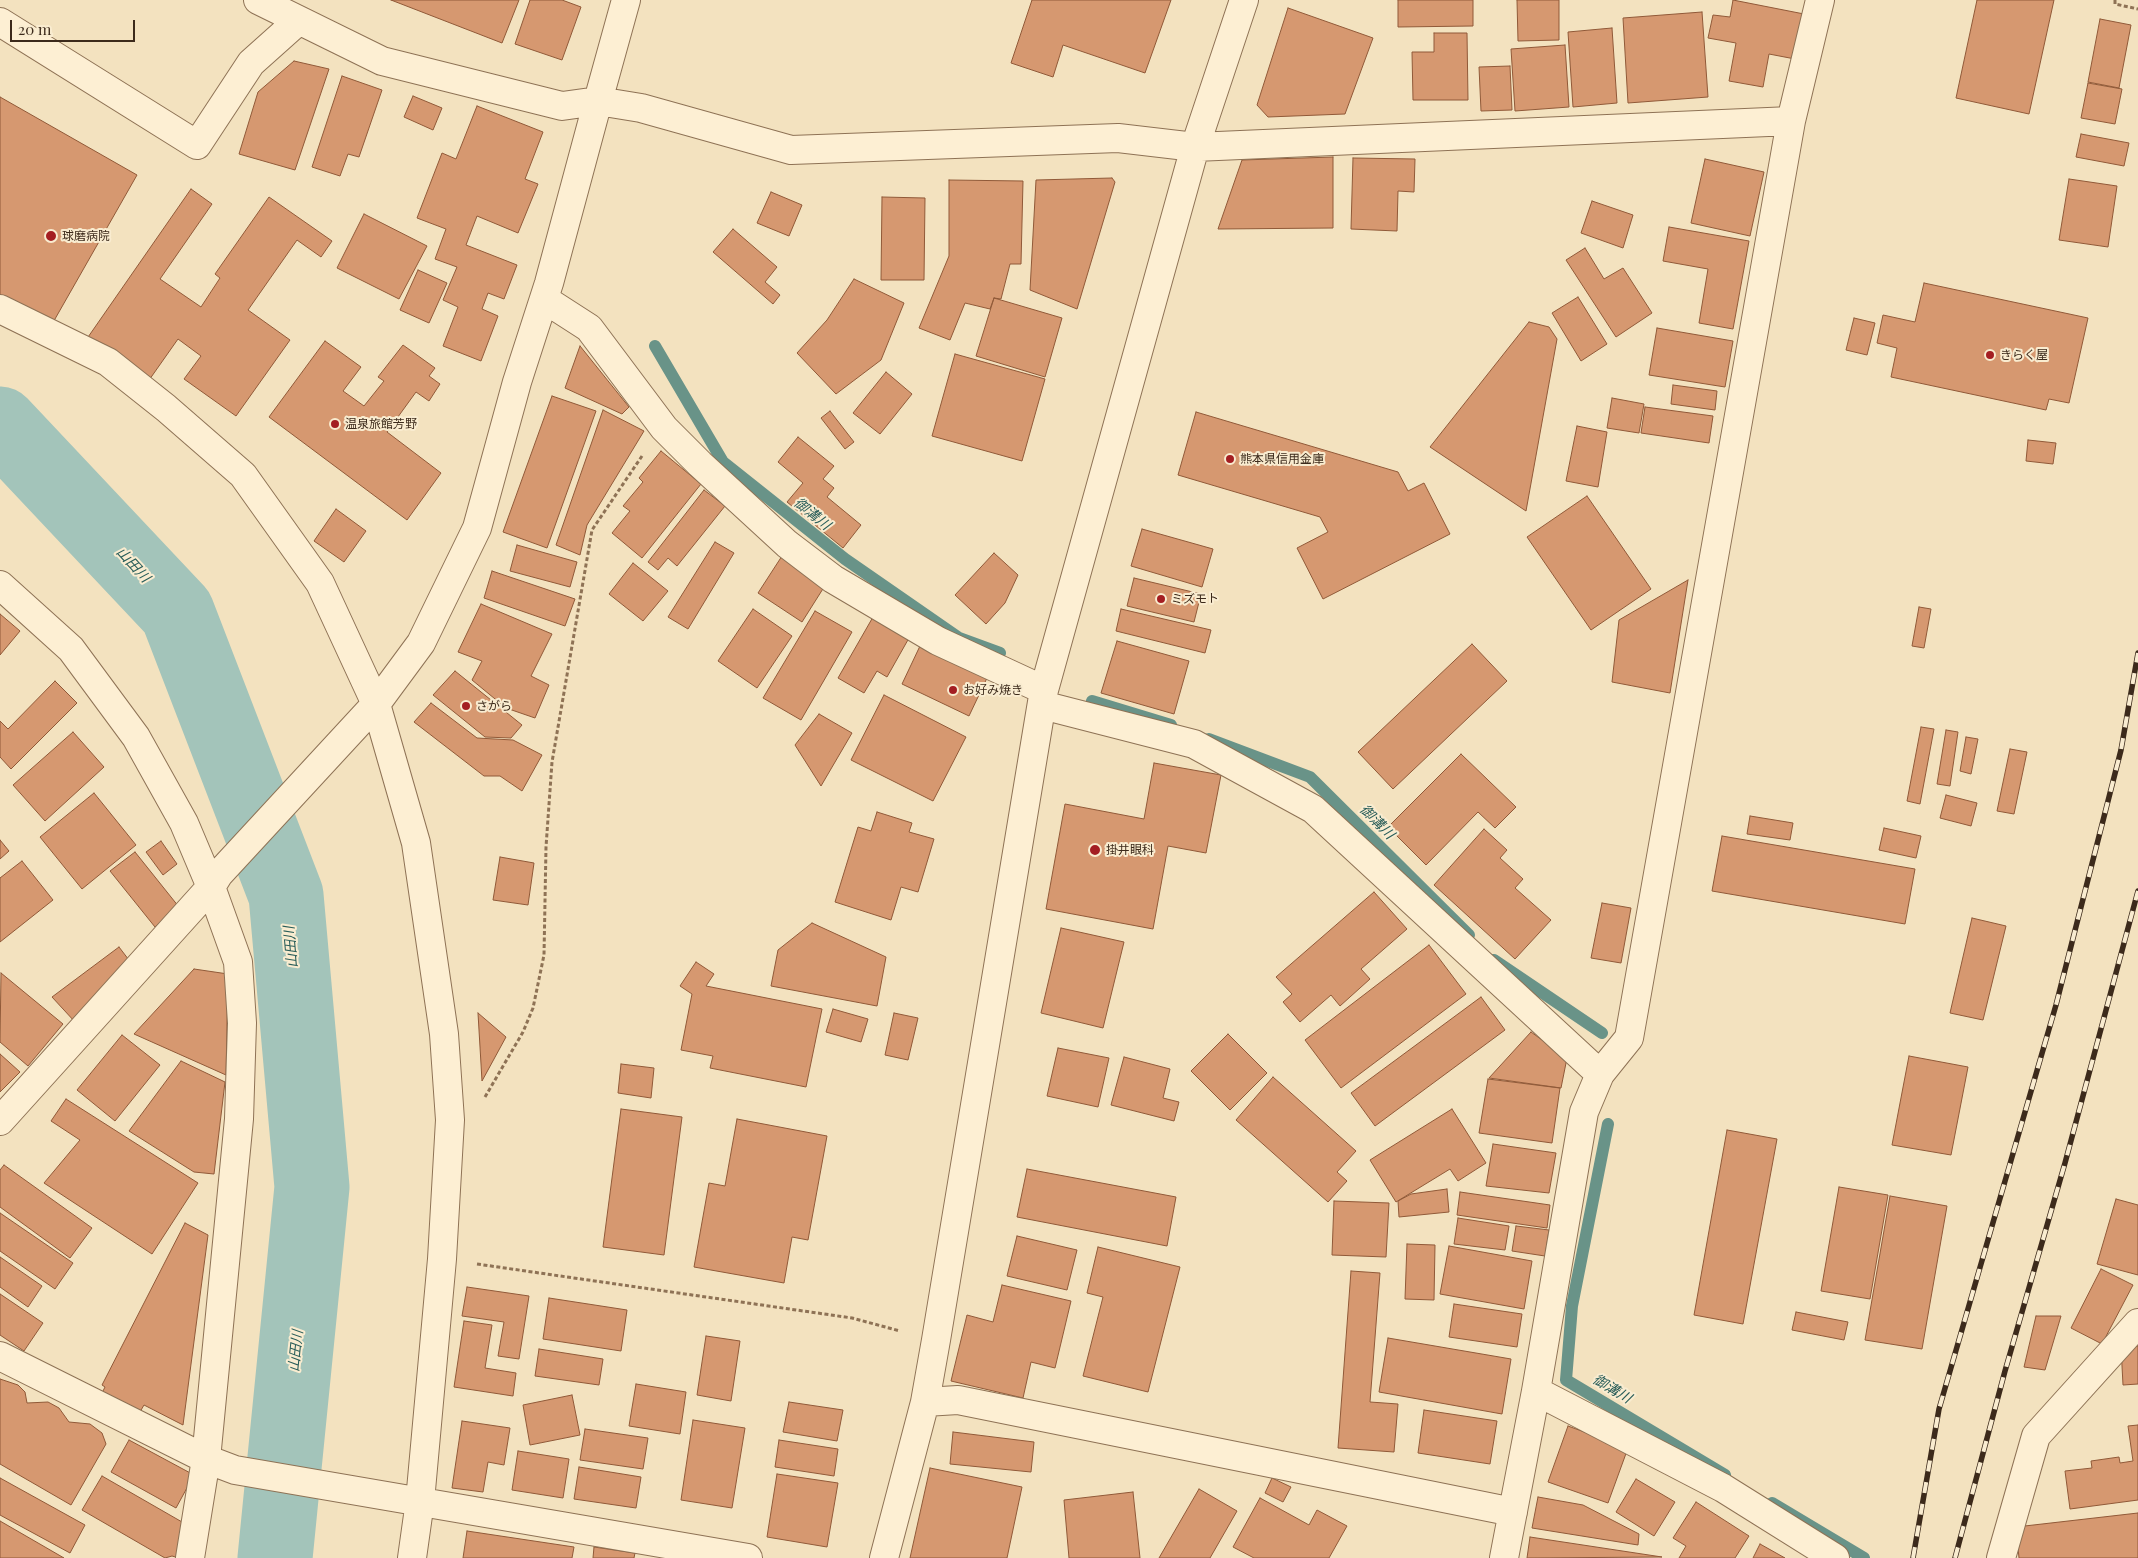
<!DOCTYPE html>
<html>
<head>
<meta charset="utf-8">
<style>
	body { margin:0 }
	#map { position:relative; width:2138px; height:1558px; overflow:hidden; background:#f3e2bf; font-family:"Playfair Display",serif }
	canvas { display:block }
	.scale { position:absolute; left:10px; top:20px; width:125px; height:22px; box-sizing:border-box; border:2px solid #3c2a1b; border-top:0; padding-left:6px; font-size:15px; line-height:18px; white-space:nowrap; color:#3c2a1b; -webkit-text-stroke:4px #f9ecd0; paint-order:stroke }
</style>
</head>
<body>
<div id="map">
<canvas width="2138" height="1558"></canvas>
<div class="scale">20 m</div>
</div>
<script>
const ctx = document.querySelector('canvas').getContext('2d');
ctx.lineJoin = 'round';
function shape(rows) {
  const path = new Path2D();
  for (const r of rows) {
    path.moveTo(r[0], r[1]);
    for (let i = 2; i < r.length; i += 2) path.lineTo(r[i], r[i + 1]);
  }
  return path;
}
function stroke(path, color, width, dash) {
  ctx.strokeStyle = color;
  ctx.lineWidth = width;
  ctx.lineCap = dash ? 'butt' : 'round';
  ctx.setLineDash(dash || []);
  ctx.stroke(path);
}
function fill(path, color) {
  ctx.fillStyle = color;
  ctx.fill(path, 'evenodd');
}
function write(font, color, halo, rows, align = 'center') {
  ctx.font = font + ' "Playfair Display","Noto Sans JP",serif';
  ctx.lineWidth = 4;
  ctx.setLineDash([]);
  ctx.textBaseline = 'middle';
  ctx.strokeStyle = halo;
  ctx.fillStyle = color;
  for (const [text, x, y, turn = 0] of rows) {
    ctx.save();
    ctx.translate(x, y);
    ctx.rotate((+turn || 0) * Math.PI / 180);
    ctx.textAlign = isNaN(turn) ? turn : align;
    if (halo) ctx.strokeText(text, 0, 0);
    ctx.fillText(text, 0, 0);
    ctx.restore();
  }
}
const stream = shape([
	[655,346,723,462,845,559,959,638,1000,653],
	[1092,701,1171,725],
	[1209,739,1310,777,1469,935],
	[1494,960,1602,1033],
	[1608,1124,1572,1306,1566,1380,1725,1475],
	[1772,1503,1864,1558]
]);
const river = shape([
	[0,424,177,612,286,895,312,1187,275,1558]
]);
const building = shape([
	[391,0,519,0,502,43,391,0],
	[530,0,562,0,581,7,562,60,515,44,530,0],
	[1032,0,1171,0,1145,73,1063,45,1053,77,1011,63,1032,0],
	[1398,0,1473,0,1473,26,1398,27,1398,0],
	[1517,0,1559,0,1559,40,1518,41,1517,0],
	[1733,0,1804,14,1795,59,1769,54,1763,87,1729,81,1736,43,1708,38,1713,15,1730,17,1733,0],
	[1977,0,2054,0,2029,114,1956,98,1977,0],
	[1288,8,1373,38,1345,114,1268,117,1257,105,1288,8],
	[1702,12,1708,97,1628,103,1623,18,1702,12],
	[2100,19,2131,25,2119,88,2088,82,2100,19],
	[1612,28,1617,103,1573,107,1568,32,1612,28],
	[1434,33,1467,33,1468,100,1413,100,1412,52,1434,52,1434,33],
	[1565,45,1569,107,1515,111,1511,49,1565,45],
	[294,61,329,69,295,170,239,154,258,92,294,61],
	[1510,66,1512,110,1481,111,1479,67,1510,66],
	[342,76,382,90,359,157,348,154,340,176,312,167,342,76],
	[2088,83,2122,89,2115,124,2081,118,2088,83],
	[413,96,442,108,433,130,404,117,413,96],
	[0,97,137,175,51,326,0,296,0,97],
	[477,106,543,132,525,179,538,184,518,233,477,216,466,245,517,265,504,299,488,293,482,309,498,316,481,361,443,346,458,307,443,300,457,267,435,259,446,229,417,218,442,153,456,159,477,106],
	[2081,134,2129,143,2124,166,2076,157,2081,134],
	[1333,157,1333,228,1218,229,1242,160,1333,157],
	[1353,158,1415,159,1414,192,1398,191,1397,231,1351,229,1353,158],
	[1705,159,1764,172,1750,236,1691,223,1705,159],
	[1112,178,1115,182,1077,309,1030,290,1036,180,1112,178],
	[2069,179,2117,186,2108,247,2059,240,2069,179],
	[949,180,1023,181,1021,264,1010,264,1001,299,994,298,990,309,965,303,950,340,919,328,949,256,949,180],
	[191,189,212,204,160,279,201,307,220,278,215,274,269,197,332,241,321,257,297,240,248,310,290,340,236,416,184,379,201,356,178,339,147,383,86,340,191,189],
	[771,192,802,205,789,236,757,223,771,192],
	[882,197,925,198,924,280,881,280,882,197],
	[1592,201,1633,215,1623,248,1581,233,1592,201],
	[364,214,427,246,399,299,337,268,364,214],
	[1669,227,1749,241,1733,329,1699,323,1708,269,1663,261,1669,227],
	[733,229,777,267,765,282,780,295,773,304,713,252,733,229],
	[1585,248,1604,279,1623,268,1652,313,1616,337,1566,260,1585,248],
	[418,270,447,283,429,323,400,310,418,270],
	[854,279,904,303,881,360,836,394,797,353,827,320,854,279],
	[1924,283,2088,318,2069,403,2049,399,2046,410,1891,377,1897,348,1877,343,1883,315,1915,322,1924,283],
	[1578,297,1607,344,1581,361,1552,313,1578,297],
	[994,298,1062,318,1045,377,976,356,994,298],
	[1854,318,1875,323,1867,355,1846,350,1854,318],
	[1529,322,1549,327,1557,339,1526,511,1430,447,1529,322],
	[1657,328,1733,341,1725,387,1649,375,1657,328],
	[325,341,361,367,343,391,364,406,384,381,378,377,403,345,435,368,429,376,440,384,429,401,416,392,387,432,441,473,407,520,269,417,325,341],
	[580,346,629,407,622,414,565,388,580,346],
	[955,354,1045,379,1022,461,932,436,955,354],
	[886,372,912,394,880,434,853,413,886,372],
	[1673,385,1717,391,1715,410,1671,404,1673,385],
	[552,396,596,411,547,548,503,532,552,396],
	[1612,398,1644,404,1639,433,1607,428,1612,398],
	[1645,407,1713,416,1709,443,1641,433,1645,407],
	[603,410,644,431,587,525,580,555,556,545,603,410],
	[830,411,854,442,845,449,821,418,830,411],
	[1196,412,1398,472,1408,491,1424,483,1450,534,1323,599,1297,548,1328,532,1320,517,1178,475,1196,412],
	[1577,426,1607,432,1598,487,1566,481,1577,426],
	[798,437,834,466,823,479,834,488,827,497,861,525,843,548,787,502,803,483,778,462,798,437],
	[2028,440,2056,443,2053,464,2026,461,2028,440],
	[661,451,701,484,642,558,612,533,630,511,623,506,643,482,639,478,661,451],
	[704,490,725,506,677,566,668,558,658,570,648,562,704,490],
	[1587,496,1651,589,1591,630,1527,537,1587,496],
	[336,509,366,531,344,562,314,541,336,509],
	[1142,529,1213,549,1202,587,1131,566,1142,529],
	[715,542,734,553,688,629,668,617,715,542],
	[517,545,577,562,570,587,510,571,517,545],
	[994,553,1018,575,1005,603,986,624,955,595,994,553],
	[782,556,826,584,802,622,758,593,782,556],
	[633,563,668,591,643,621,609,594,633,563],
	[492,571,575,599,565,626,484,598,492,571],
	[1134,578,1201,594,1194,622,1127,606,1134,578],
	[1688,580,1670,693,1612,682,1619,620,1688,580],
	[481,604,552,634,531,676,549,685,535,718,506,708,472,680,482,661,458,652,481,604],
	[1919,607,1931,609,1924,648,1912,646,1919,607],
	[753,609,792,636,757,688,718,661,753,609],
	[1121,609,1211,630,1205,653,1116,631,1121,609],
	[815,611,852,632,801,720,763,698,815,611],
	[0,614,20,631,0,655,0,614],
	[873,617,909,638,887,677,877,671,864,693,838,678,873,617],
	[1117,641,1189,661,1174,714,1101,693,1117,641],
	[1472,644,1507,681,1393,789,1358,752,1472,644],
	[920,646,987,678,969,716,902,684,920,646],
	[455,671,522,725,511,738,485,737,433,695,455,671],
	[55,681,77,703,11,769,0,757,0,721,8,729,55,681],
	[884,695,966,737,933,801,851,760,884,695],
	[431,703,477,738,513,740,542,755,522,791,500,776,484,776,414,722,431,703],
	[819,714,852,733,821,786,795,745,819,714],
	[1921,727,1934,729,1920,804,1907,801,1921,727],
	[1946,730,1958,732,1950,786,1937,784,1946,730],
	[73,732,104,767,45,821,13,785,73,732],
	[1966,737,1978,739,1971,774,1960,771,1966,737],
	[2010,749,2027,752,2014,814,1997,811,2010,749],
	[1461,754,1516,807,1495,828,1478,812,1426,865,1388,827,1461,754],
	[1154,763,1221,775,1206,853,1168,846,1153,929,1046,909,1065,804,1144,819,1154,763],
	[94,793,136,845,82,889,40,837,94,793],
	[1946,795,1977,803,1971,826,1940,818,1946,795],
	[877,812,912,823,909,832,934,839,918,892,901,887,891,920,835,902,858,827,871,831,877,812],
	[1750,816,1793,823,1790,840,1747,834,1750,816],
	[1884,828,1921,836,1916,858,1879,850,1884,828],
	[1484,829,1507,850,1500,858,1523,879,1515,888,1551,920,1515,959,1434,885,1484,829],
	[1722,836,1915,869,1905,924,1712,891,1722,836],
	[0,840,9,851,0,859,0,840],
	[161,841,177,864,163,875,146,852,161,841],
	[135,852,179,907,155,927,110,871,135,852],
	[500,857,534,863,528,905,493,900,500,857],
	[22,861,53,900,0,942,0,878,22,861],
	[1374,892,1407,929,1361,969,1370,979,1340,1006,1331,995,1300,1022,1283,1002,1292,994,1276,977,1374,892],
	[1602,903,1631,908,1621,963,1591,958,1602,903],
	[1972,918,2006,926,1983,1020,1950,1013,1972,918],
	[812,923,886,957,877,1006,771,986,778,950,812,923],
	[1061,928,1124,942,1103,1028,1041,1013,1061,928],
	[1429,945,1466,994,1341,1088,1305,1040,1429,945],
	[119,947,132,964,75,1022,52,997,119,947],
	[696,962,714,974,706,986,822,1009,806,1087,710,1068,713,1056,681,1050,692,994,680,986,696,962],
	[194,969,228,974,226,1075,134,1034,194,969],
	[1,973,63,1024,28,1066,0,1042,1,973],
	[1481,997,1505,1030,1375,1126,1351,1093,1481,997],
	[833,1009,868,1019,861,1042,826,1032,833,1009],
	[478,1013,506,1037,482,1081,478,1013],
	[894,1013,918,1018,908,1060,885,1055,894,1013],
	[1531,1032,1567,1058,1561,1088,1489,1078,1531,1032],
	[1228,1034,1267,1073,1230,1110,1191,1071,1228,1034],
	[122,1035,160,1065,115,1121,77,1090,122,1035],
	[1058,1048,1109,1058,1098,1107,1047,1096,1058,1048],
	[0,1054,20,1072,0,1092,0,1054],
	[1909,1056,1968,1067,1951,1155,1892,1145,1909,1056],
	[1124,1057,1170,1069,1163,1098,1179,1102,1174,1121,1111,1105,1124,1057],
	[181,1061,225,1082,214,1174,194,1172,129,1131,181,1061],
	[621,1064,654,1068,651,1098,618,1093,621,1064],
	[1273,1077,1356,1151,1337,1172,1347,1181,1328,1202,1236,1120,1273,1077],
	[1488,1079,1560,1088,1552,1143,1479,1133,1488,1079],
	[66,1099,198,1183,152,1254,44,1183,80,1140,51,1121,66,1099],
	[621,1109,682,1117,664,1255,603,1247,621,1109],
	[1452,1109,1486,1163,1458,1181,1450,1169,1396,1202,1370,1160,1452,1109],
	[737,1119,827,1136,808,1240,792,1237,784,1283,694,1267,709,1183,725,1186,737,1119],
	[1727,1130,1777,1139,1743,1324,1694,1315,1727,1130],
	[1493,1144,1556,1153,1549,1193,1486,1186,1493,1144],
	[4,1165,92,1228,70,1258,0,1207,0,1170,4,1165],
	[1027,1169,1176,1197,1167,1246,1017,1217,1027,1169],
	[1839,1187,1888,1195,1870,1299,1821,1291,1839,1187],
	[1447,1189,1449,1212,1399,1217,1398,1201,1411,1194,1447,1189],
	[1460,1192,1550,1205,1547,1228,1457,1215,1460,1192],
	[1890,1196,1947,1206,1922,1349,1865,1340,1890,1196],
	[2116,1199,2138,1205,2138,1275,2097,1264,2116,1199],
	[1334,1201,1389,1203,1386,1257,1332,1255,1334,1201],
	[0,1213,73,1263,55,1289,0,1251,0,1213],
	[1458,1218,1509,1226,1505,1250,1454,1244,1458,1218],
	[185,1223,208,1235,183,1425,144,1405,137,1417,100,1397,105,1387,102,1385,185,1223],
	[1516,1226,1549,1230,1545,1256,1512,1251,1516,1226],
	[1017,1236,1077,1250,1067,1290,1007,1276,1017,1236],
	[1407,1244,1435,1245,1434,1300,1405,1299,1407,1244],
	[1449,1246,1532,1261,1524,1309,1440,1294,1449,1246],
	[1098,1247,1180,1267,1148,1392,1083,1376,1103,1297,1087,1293,1098,1247],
	[0,1257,42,1286,28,1307,0,1287,0,1257],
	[2101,1269,2133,1285,2102,1344,2071,1328,2101,1269],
	[1351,1271,1380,1273,1370,1402,1398,1404,1394,1452,1338,1448,1351,1271],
	[1002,1285,1071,1301,1055,1368,1031,1362,1023,1398,951,1381,967,1315,993,1322,1002,1285],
	[467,1287,529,1296,519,1359,498,1356,504,1322,462,1316,467,1287],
	[0,1294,43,1323,24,1351,0,1335,0,1294],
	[549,1298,627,1310,621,1351,543,1339,549,1298],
	[1454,1304,1522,1314,1517,1347,1449,1337,1454,1304],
	[1796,1312,1848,1322,1844,1340,1792,1330,1796,1312],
	[2036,1316,2061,1316,2045,1370,2024,1367,2036,1316],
	[464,1321,492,1325,485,1368,516,1373,513,1396,454,1387,464,1321],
	[706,1336,740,1341,731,1401,697,1395,706,1336],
	[1388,1338,1511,1359,1502,1414,1379,1392,1388,1338],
	[2138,1346,2138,1384,2123,1385,2121,1347,2138,1346],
	[539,1349,603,1359,599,1385,535,1376,539,1349],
	[0,1379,18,1385,25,1392,27,1403,48,1402,59,1408,69,1422,90,1424,102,1433,106,1444,71,1505,0,1464,0,1379],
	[636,1384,686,1392,680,1434,629,1426,636,1384],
	[572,1395,580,1435,530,1445,523,1405,572,1395],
	[789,1402,843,1410,837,1441,783,1432,789,1402],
	[1424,1410,1497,1421,1490,1464,1418,1453,1424,1410],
	[693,1420,745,1428,732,1508,681,1500,693,1420],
	[462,1421,510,1428,504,1465,488,1462,483,1492,452,1488,462,1421],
	[2138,1425,2138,1500,2070,1509,2065,1471,2092,1468,2091,1461,2119,1457,2120,1463,2133,1461,2128,1426,2138,1425],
	[1568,1426,1628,1448,1608,1503,1548,1482,1568,1426],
	[585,1429,648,1438,643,1469,580,1460,585,1429],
	[953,1432,1034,1442,1031,1472,950,1464,953,1432],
	[129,1440,194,1475,176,1508,111,1472,129,1440],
	[779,1440,838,1449,834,1476,775,1467,779,1440],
	[518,1451,569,1459,563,1498,512,1490,518,1451],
	[579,1467,641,1477,636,1508,574,1499,579,1467],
	[930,1468,1022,1487,1007,1558,910,1558,930,1468],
	[777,1474,838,1483,827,1547,767,1537,777,1474],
	[102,1476,189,1526,179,1558,172,1556,165,1558,82,1510,102,1476],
	[0,1478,85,1525,70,1553,0,1515,0,1478],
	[1272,1478,1291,1487,1283,1502,1265,1493,1272,1478],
	[1636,1479,1675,1502,1654,1536,1616,1512,1636,1479],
	[1199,1489,1237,1511,1210,1558,1159,1558,1199,1489],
	[1133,1492,1140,1558,1069,1558,1064,1500,1133,1492],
	[1538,1497,1583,1505,1639,1534,1638,1545,1532,1528,1538,1497],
	[1260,1498,1309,1525,1317,1510,1347,1526,1329,1558,1254,1558,1233,1547,1260,1498],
	[1696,1502,1749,1536,1735,1558,1679,1558,1686,1546,1673,1538,1696,1502],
	[2138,1513,2138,1558,2019,1558,2016,1527,2138,1513],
	[0,1521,64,1558,0,1558,0,1521],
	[467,1531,574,1547,572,1558,463,1558,467,1531],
	[1530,1537,1662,1557,1527,1558,1530,1537],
	[1760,1544,1785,1558,1753,1558,1760,1544],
	[594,1547,635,1553,634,1558,593,1558,594,1547]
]);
const path = shape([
	[2115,0,2115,4,2138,9],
	[485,1097,523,1032,533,1008,544,955,546,847,552,762,592,530,642,456],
	[477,1264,852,1318,900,1331]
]);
const minor = shape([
	[626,0,598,101,641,108,791,150,1118,138,1195,147,1791,121],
	[0,22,197,145,251,63,298,21],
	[544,299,589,328,664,428,700,464,787,544,833,579,938,641,1044,690],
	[0,309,108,362,166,408,243,475,320,583,376,704,416,843,444,1034,450,1120,442,1259,420,1501,412,1558],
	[0,585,71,649,136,737,184,823,211,887,238,962,242,1023,239,1119,206,1459,190,1558],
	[1042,705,1194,744,1313,809,1600,1074],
	[0,1121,211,887,219,874,376,704,421,643,477,528,517,382,549,283,598,101,562,106,382,61,258,0],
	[0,1356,206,1459,235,1470,748,1558],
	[1536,1391,1723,1488,1835,1558],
	[925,1402,958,1400,1513,1512],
	[884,1558,925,1402,936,1340,1044,690,1195,147,1244,0],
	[1504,1558,1536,1391,1584,1112,1600,1074,1629,1038,1791,121,1820,0],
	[2001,1558,2036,1436,2138,1323]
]);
const rail = shape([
	[1913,1558,1939,1409,2056,1005,2121,750,2138,653],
	[1955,1558,2005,1371,2065,1163,2138,891]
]);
const markers = [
	[51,236,6,"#a41e22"],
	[1990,355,5,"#a41e22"],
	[335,424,5,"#a41e22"],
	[1230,459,5,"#a41e22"],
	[1161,599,5,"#a41e22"],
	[953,690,5,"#a41e22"],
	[466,706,5,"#a41e22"],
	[1095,850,6,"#a41e22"]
];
const poiNames = [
	["球磨病院",62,236],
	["きらく屋",2000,355],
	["温泉旅館芳野",345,424],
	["熊本県信用金庫",1240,459],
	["ミズモト",1171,599],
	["お好み焼き",963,690],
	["さがら",476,706],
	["掛井眼科",1106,850]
];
const waterNames = [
	["御溝川",812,514,39],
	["山田川",133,565,47],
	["御溝川",1377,822,45],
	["山田川",291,947,-95],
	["山田川",296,1351,-84],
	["御溝川",1612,1389,31]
];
stroke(stream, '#699388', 12);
stroke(river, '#a3c4ba', 75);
fill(building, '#d69870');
stroke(building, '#905938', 1);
stroke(minor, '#8e7255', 30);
stroke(path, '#8e7255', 3, [4, 2.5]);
stroke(minor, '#fdefd3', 28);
stroke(rail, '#3c2a1b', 5.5);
stroke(rail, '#f9ecd0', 4, [11]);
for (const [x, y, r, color] of markers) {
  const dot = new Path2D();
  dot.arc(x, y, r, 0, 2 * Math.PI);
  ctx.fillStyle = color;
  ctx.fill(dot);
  stroke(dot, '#f9ecd0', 2);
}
write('12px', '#3c2a1b', '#f9ecd0', poiNames, 'left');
write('italic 14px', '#295d59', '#f9ecd0', waterNames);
</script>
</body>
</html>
